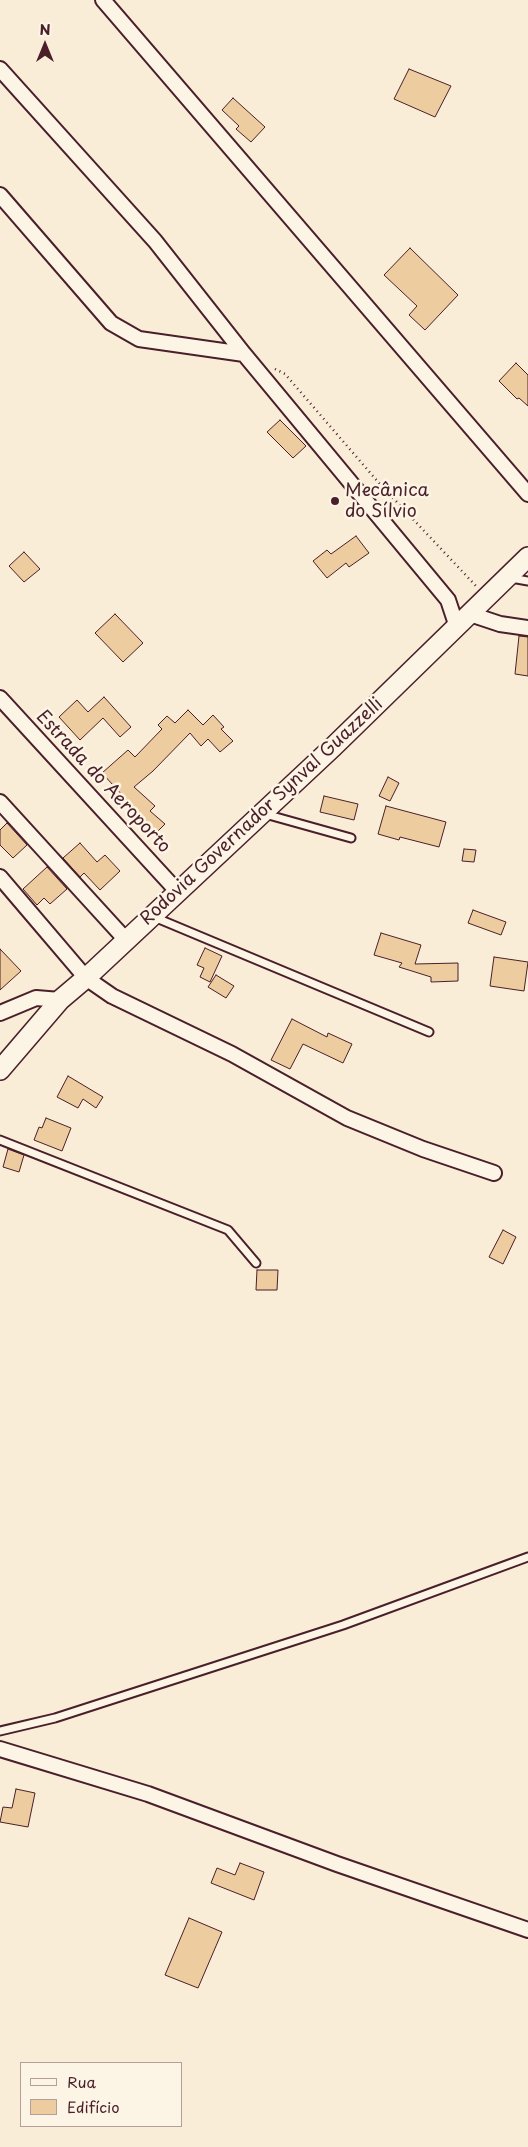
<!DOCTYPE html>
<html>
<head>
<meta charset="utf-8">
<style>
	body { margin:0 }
	#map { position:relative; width:528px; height:2147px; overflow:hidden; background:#f9edd7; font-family:"Playpen Sans",sans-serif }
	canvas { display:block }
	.legend { position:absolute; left:20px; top:2062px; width:162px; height:65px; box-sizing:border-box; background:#fcf5e5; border:1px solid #b59f9b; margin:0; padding:6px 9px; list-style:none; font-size:15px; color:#4a1f2b }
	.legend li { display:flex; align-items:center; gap:10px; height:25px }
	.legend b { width:25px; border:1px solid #b59f9b }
	.north { position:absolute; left:20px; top:20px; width:50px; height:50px; -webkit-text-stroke:4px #fcf5e5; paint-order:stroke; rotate:0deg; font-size:14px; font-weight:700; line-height:20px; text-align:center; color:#4a1f2b }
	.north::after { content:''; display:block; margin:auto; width:18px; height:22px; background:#4a1f2b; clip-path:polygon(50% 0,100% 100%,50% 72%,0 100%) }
</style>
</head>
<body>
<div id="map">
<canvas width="528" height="2147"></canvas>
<ul class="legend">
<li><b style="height:6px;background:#fcf5e5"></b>Rua</li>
<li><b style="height:14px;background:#edcc9f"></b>Edifício</li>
</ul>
<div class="north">N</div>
</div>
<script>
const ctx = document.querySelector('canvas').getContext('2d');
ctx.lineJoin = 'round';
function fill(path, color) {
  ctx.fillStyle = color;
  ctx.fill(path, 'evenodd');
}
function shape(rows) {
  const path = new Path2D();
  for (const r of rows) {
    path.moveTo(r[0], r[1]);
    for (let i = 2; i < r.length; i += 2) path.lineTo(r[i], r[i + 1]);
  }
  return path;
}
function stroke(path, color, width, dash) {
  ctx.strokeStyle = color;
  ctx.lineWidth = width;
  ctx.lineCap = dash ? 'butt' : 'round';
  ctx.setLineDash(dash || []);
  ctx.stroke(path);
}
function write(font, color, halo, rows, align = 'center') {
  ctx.font = font + ' "Playpen Sans",sans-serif';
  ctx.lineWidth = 5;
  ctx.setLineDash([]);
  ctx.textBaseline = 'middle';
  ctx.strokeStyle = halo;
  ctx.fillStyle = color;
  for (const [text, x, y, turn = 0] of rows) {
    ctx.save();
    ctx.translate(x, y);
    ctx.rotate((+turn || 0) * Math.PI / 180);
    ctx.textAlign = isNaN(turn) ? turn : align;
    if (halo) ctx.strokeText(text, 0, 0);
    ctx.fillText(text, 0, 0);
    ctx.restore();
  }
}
const building = shape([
	[409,69,451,86,435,117,394,99,409,69],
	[233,98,265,127,251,142,236,129,239,126,222,110,233,98],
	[410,248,458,295,425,330,409,315,417,306,384,275,410,248],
	[516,363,528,375,528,406,519,398,517,399,499,381,516,363],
	[280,420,306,446,293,458,267,432,280,420],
	[356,536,369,553,349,567,346,563,327,578,313,561,327,550,331,554,356,536],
	[24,552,40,569,24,582,9,566,24,552],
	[115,614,143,643,123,662,95,633,115,614],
	[519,636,528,637,528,676,515,674,519,636],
	[104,697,131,727,120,737,103,718,80,740,59,717,77,700,88,712,104,697],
	[188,710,203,725,213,715,224,727,221,729,233,741,220,752,208,739,201,746,190,733,153,771,134,787,155,806,150,811,165,824,156,833,142,821,139,825,127,815,134,808,102,773,128,750,135,757,162,729,158,725,167,716,175,723,188,710],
	[388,777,399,783,390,801,379,796,388,777],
	[324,796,358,804,354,820,320,812,324,796],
	[386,806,446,822,439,847,400,837,399,840,378,834,386,806],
	[7,823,27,845,13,858,0,845,0,830,7,823],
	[80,843,97,862,105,855,120,871,100,890,84,873,80,877,63,858,80,843],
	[464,849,476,850,474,862,462,861,464,849],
	[47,867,67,889,50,904,44,898,37,905,23,889,47,867],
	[473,910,506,922,501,935,468,923,473,910],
	[381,933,421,945,415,964,458,963,458,981,431,982,431,977,399,967,402,963,374,955,381,933],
	[205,948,222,956,210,982,200,977,204,968,197,965,205,948],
	[0,949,21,971,0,990,0,949],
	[494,957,528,962,524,991,490,986,494,957],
	[216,975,234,986,226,998,208,987,216,975],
	[292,1019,327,1037,328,1033,352,1044,343,1063,303,1044,290,1069,271,1060,292,1019],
	[68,1076,103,1097,96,1108,83,1099,78,1108,57,1097,68,1076],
	[46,1118,71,1128,62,1151,34,1140,39,1127,42,1128,46,1118],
	[8,1149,24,1155,19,1172,3,1167,8,1149],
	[503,1230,516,1237,503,1264,489,1257,503,1230],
	[257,1270,278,1270,277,1290,256,1290,257,1270],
	[16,1789,35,1793,28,1827,0,1822,3,1807,12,1808,16,1789],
	[240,1863,264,1872,254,1900,211,1883,217,1868,235,1875,240,1863],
	[189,1918,222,1932,198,1988,165,1975,189,1918]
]);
const path = shape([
	[275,369,285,374,379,483,476,586]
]);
const service = shape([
	[511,578,528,581],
	[265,814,351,838],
	[154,917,429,1032],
	[0,1140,228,1230,256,1263],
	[0,1731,55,1718,343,1625,528,1557]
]);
const minor = shape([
	[103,0,528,494],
	[0,69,155,241,244,354,448,600,457,627],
	[0,195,111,323,139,339,244,354],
	[470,614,500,624,528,628],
	[0,698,177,891],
	[0,802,126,940],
	[0,877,86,978,112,996,232,1054,347,1118,423,1149,494,1173],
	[0,1013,36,998,60,1000],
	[0,1749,148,1794,337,1864,528,1930]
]);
const secondary = shape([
	[0,1070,60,1000,86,978,333,747,528,557]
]);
const markers = [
	[335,501,5,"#4a1f2b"]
];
const poiNames = [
	["Mecânica",345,491],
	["do Sílvio",345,512]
];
const streetNames = [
	["Estrada do Aeroporto",103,782,47],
	["Rodovia Governador Synval Guazzelli",262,812,-43]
];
fill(building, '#edcc9f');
stroke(building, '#4a1f2b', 1);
stroke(service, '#4a1f2b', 11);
stroke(minor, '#4a1f2b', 18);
stroke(secondary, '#4a1f2b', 22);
stroke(path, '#4a1f2b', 2.5, [1, 4]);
stroke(service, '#fcf5e5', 7);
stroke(minor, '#fcf5e5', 14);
stroke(secondary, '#fcf5e5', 19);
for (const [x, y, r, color] of markers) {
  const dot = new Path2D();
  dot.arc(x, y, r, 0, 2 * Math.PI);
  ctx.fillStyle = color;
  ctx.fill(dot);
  stroke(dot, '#fcf5e5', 2);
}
write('18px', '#4a1f2b', '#fcf5e5', poiNames, 'left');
write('18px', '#4a1f2b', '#fcf5e5', streetNames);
</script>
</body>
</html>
